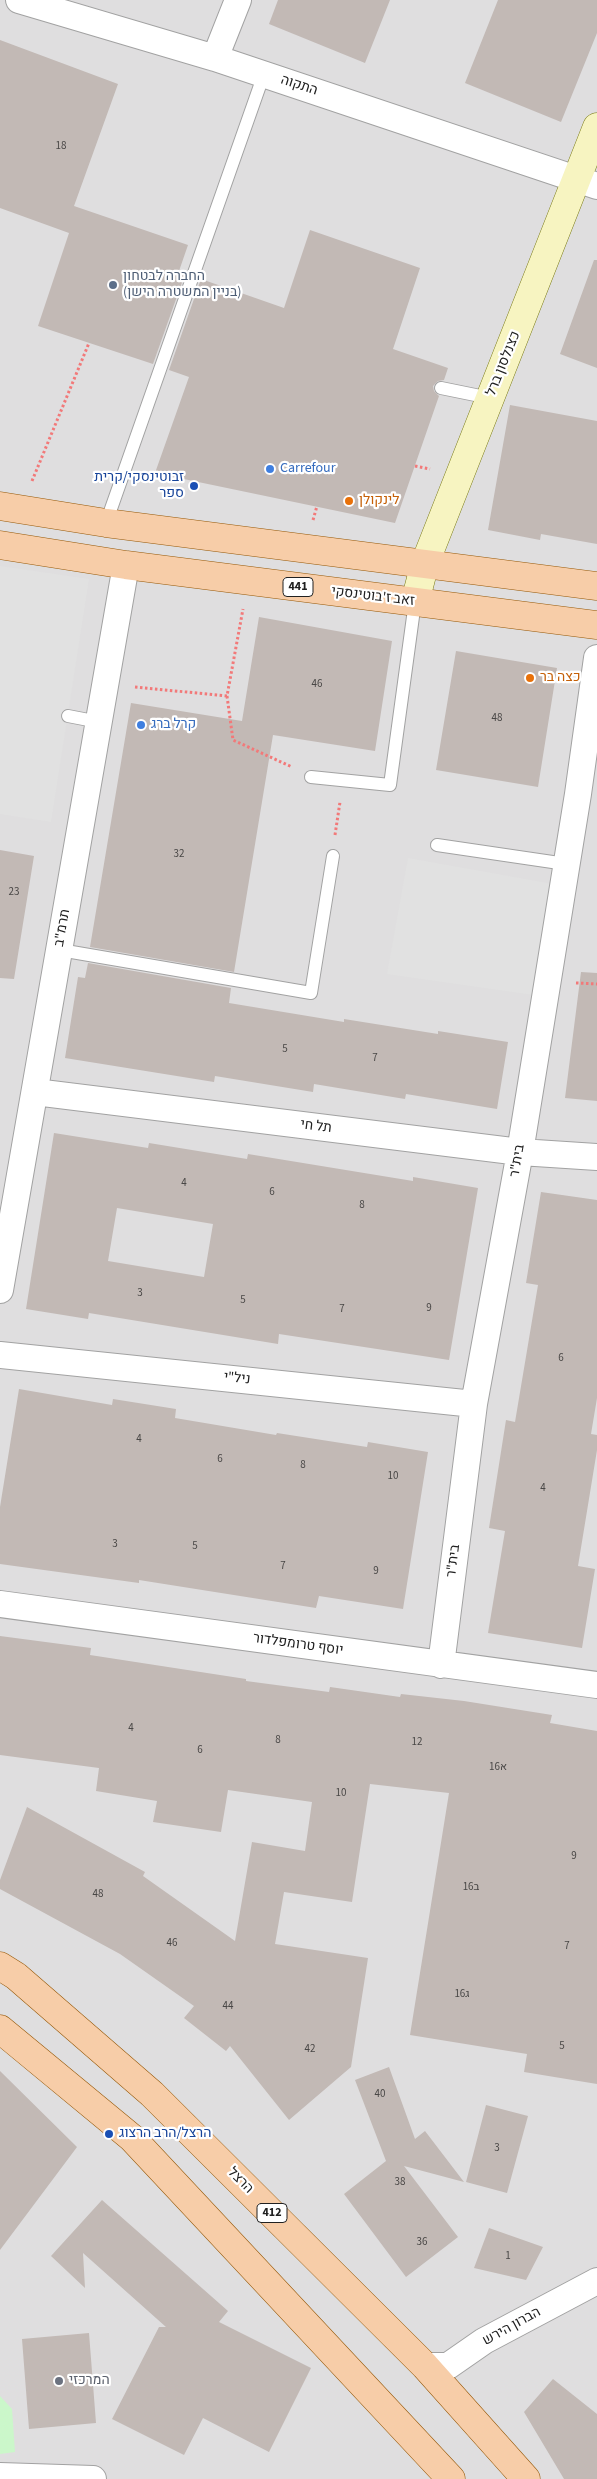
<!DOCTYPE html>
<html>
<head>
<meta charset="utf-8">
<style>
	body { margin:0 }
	canvas { display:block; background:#f1ede9 }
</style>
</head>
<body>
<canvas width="597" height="2479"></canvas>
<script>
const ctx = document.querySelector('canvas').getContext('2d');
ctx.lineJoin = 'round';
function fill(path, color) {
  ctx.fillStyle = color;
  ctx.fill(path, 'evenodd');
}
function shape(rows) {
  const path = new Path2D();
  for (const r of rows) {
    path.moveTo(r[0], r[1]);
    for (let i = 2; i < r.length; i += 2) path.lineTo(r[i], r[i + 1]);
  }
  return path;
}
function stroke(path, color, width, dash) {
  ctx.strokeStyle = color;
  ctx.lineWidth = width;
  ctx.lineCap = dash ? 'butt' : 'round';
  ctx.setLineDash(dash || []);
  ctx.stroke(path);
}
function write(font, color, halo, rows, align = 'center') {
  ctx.font = font + ' "Source Sans 3",Heebo,sans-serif';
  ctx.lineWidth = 4.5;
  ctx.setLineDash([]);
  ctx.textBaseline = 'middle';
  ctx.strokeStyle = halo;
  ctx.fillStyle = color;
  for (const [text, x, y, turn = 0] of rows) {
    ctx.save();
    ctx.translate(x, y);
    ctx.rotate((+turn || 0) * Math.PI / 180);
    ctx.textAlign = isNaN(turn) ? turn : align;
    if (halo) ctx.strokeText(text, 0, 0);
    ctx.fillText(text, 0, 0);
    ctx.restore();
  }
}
const residential = shape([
	[0,0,597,0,597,2479,0,2479]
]);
const park = shape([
	[0,2396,12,2409,15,2452,0,2454]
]);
const parking = shape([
	[0,566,89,579,51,822,0,814],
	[408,858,553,884,534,995,387,974]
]);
const building = shape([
	[278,0,390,0,365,63,269,24],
	[498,0,597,0,597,33,561,122,465,83],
	[0,40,118,84,74,206,188,245,179,271,185,274,153,364,38,326,69,233,0,208],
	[310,230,420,268,393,349,448,368,444,380,438,381,433,386,434,391,439,396,395,523,155,473,189,377,169,370,201,279,284,308],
	[594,260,597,260,597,368,560,354],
	[510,405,597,421,597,544,541,534,540,540,488,530],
	[259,617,392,641,375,751,273,735,234,972,90,947,131,703,242,721],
	[456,651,557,668,538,787,436,770],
	[0,850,34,856,14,979,0,978],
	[88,963,231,988,229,1003,344,1022,344,1019,438,1034,438,1031,508,1042,497,1109,406,1094,405,1099,314,1084,313,1092,215,1076,214,1082,65,1058,78,977,85,978],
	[581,972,597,973,597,1101,565,1098],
	[54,1133,148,1148,149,1143,247,1159,248,1154,413,1181,413,1177,478,1188,449,1360,279,1334,278,1344,89,1313,88,1319,26,1309],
	[117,1208,213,1224,204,1277,108,1261],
	[541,1192,597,1200,597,1398,591,1434,597,1435,597,1450,578,1566,595,1569,582,1648,488,1633,505,1531,489,1528,506,1420,515,1422,538,1285,526,1283],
	[19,1389,112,1405,113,1399,176,1409,175,1418,276,1435,277,1433,367,1447,368,1442,428,1452,403,1609,319,1596,316,1608,139,1580,139,1583,0,1564,0,1507],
	[0,1636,91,1648,90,1655,246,1679,246,1681,329,1692,330,1687,400,1697,401,1694,464,1701,552,1715,550,1723,597,1731,597,2084,524,2072,527,2054,410,2035,449,1793,370,1784,352,1902,284,1892,275,1944,368,1958,351,2067,289,2120,230,2046,226,2051,184,2018,194,2006,120,1954,0,1889,0,1880,27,1807,145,1872,143,1876,235,1941,252,1842,305,1851,312,1802,228,1790,221,1832,153,1822,157,1801,96,1791,99,1768,0,1755],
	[389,2067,415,2139,425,2131,464,2182,404,2166,458,2237,406,2277,344,2194,386,2161,355,2080],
	[0,2071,77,2147,0,2250],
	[486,2105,528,2116,507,2193,466,2182],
	[102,2200,228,2311,219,2322,311,2368,269,2452,203,2418,184,2455,112,2419,159,2327,166,2327,83,2253,85,2288,51,2256],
	[489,2228,543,2247,526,2280,474,2268],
	[89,2333,96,2423,29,2429,22,2339],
	[553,2379,597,2414,597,2479,564,2479,524,2412]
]);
const path = shape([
	[415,466,430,469],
	[32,481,89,343],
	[313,520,317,506],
	[135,687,227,696,243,609],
	[227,696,233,740,292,767],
	[335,835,340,802],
	[576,983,597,984]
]);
const lane = shape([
	[441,388,490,398],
	[106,523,264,74],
	[68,716,99,722],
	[311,777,390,785,415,602],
	[437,845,566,864],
	[60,950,311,993,333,856]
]);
const street = shape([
	[19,0,215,58,597,186],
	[215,58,238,0],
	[35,1092,520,1152,597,1157],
	[0,1290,126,565],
	[0,1355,474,1404],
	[0,1604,597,1685],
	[441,1665,474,1404,520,1152,578,794,597,658],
	[425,2366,448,2366,484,2341,597,2281],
	[0,2476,93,2479]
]);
const secondary = shape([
	[415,602,425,563,597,127]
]);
const primary = shape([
	[0,506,106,523,597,586],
	[0,545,126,565,597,625],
	[0,1966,16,1976,152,2094,425,2366,526,2479],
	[0,2029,132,2138,451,2479]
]);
const markers = [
	[113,285,5,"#5c6f8a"],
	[270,469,5,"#3f7fe0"],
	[194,486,5,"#1a4fb4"],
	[349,501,5,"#e8710a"],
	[530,678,5,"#e8710a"],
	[141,725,5,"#3f7fe0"],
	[109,2134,5,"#1a4fb4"],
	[59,2381,5,"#6b7280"]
];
const numberNames = [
	["18",61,147],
	["46",317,685],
	["48",497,719],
	["32",179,855],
	["23",14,893],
	["5",285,1050],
	["7",375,1059],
	["4",184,1184],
	["6",272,1193],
	["8",362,1206],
	["3",140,1294],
	["5",243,1301],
	["9",429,1309],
	["7",342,1310],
	["6",561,1359],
	["4",139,1440],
	["6",220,1460],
	["8",303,1466],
	["10",393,1477],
	["4",543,1489],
	["3",115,1545],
	["5",195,1547],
	["7",283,1567],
	["9",376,1572],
	["4",131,1729],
	["8",278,1741],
	["12",417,1743],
	["6",200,1751],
	["16א",498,1768],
	["10",341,1794],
	["9",574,1857],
	["16ב",471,1888],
	["48",98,1895],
	["46",172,1944],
	["7",567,1947],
	["16ג",462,1995],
	["44",228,2007],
	["5",562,2047],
	["42",310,2050],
	["40",380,2095],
	["3",497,2149],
	["38",400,2183],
	["36",422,2243],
	["1",508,2257]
];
const shields = [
	[298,587,30],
	[272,2213,30]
];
const shieldNames = [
	["441",298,587],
	["412",272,2213]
];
const streetNames = [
	["התקוה",299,86,18],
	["כצנלסון ברל",504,364,-68],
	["זאב ז'בוטינסקי",373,597,7],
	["תרמ\"ב",63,928,-80],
	["תל חי",316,1127,7],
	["בית\"ר",518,1161,-80],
	["ניל\"י",237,1379,6],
	["בית\"ר",454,1561,-83],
	["יוסף טרומפלדור",298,1645,8],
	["הרצל",240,2181,45],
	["הברון הירש",512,2327,-29]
];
const serviceNames = [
	["החברה לבטחון",123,277],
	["(בניין המשטרה הישן)",123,293]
];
const shopNames = [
	["Carrefour",280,469],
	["קרל ברג",151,725]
];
const transitNames = [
	["זבוטינסקי/קרית",184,478],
	["ספר",184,494],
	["הרצל/הרב הרצוג",119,2134,"left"]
];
const foodNames = [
	["לינקולן",359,501],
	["כצה בר",540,678]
];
const worshipNames = [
	["המרכזי",69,2381]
];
fill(residential, '#dfdedf');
fill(park, '#cbf7ca');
fill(parking, '#e1e1e1');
fill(building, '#c2b9b5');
stroke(lane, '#a2a2a2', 14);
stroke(street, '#a2a2a2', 28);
stroke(secondary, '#74750c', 29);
stroke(primary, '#965909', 29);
stroke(path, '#f27979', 3, [2.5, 2.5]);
stroke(lane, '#fff', 12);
stroke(street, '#fff', 26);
stroke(secondary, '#f7f4c1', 28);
stroke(primary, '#f7cda8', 28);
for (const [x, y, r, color] of markers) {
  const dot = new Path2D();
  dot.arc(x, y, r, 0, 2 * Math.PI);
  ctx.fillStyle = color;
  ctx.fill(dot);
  stroke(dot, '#fff', 2);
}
write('11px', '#494746', null, numberNames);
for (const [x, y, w] of shields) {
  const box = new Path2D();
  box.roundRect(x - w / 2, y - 9.5, w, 19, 4);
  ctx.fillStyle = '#fff';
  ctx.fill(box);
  stroke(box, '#212121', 1);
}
write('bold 12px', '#212121', null, shieldNames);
write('14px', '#212121', '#fff', streetNames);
write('14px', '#4e5e75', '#fff', serviceNames, 'left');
write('14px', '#366cbe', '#fff', shopNames, 'left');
write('14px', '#164399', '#fff', transitNames, 'right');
write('14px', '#c56008', '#fff', foodNames, 'left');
write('14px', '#5b616d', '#fff', worshipNames, 'left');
</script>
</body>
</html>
